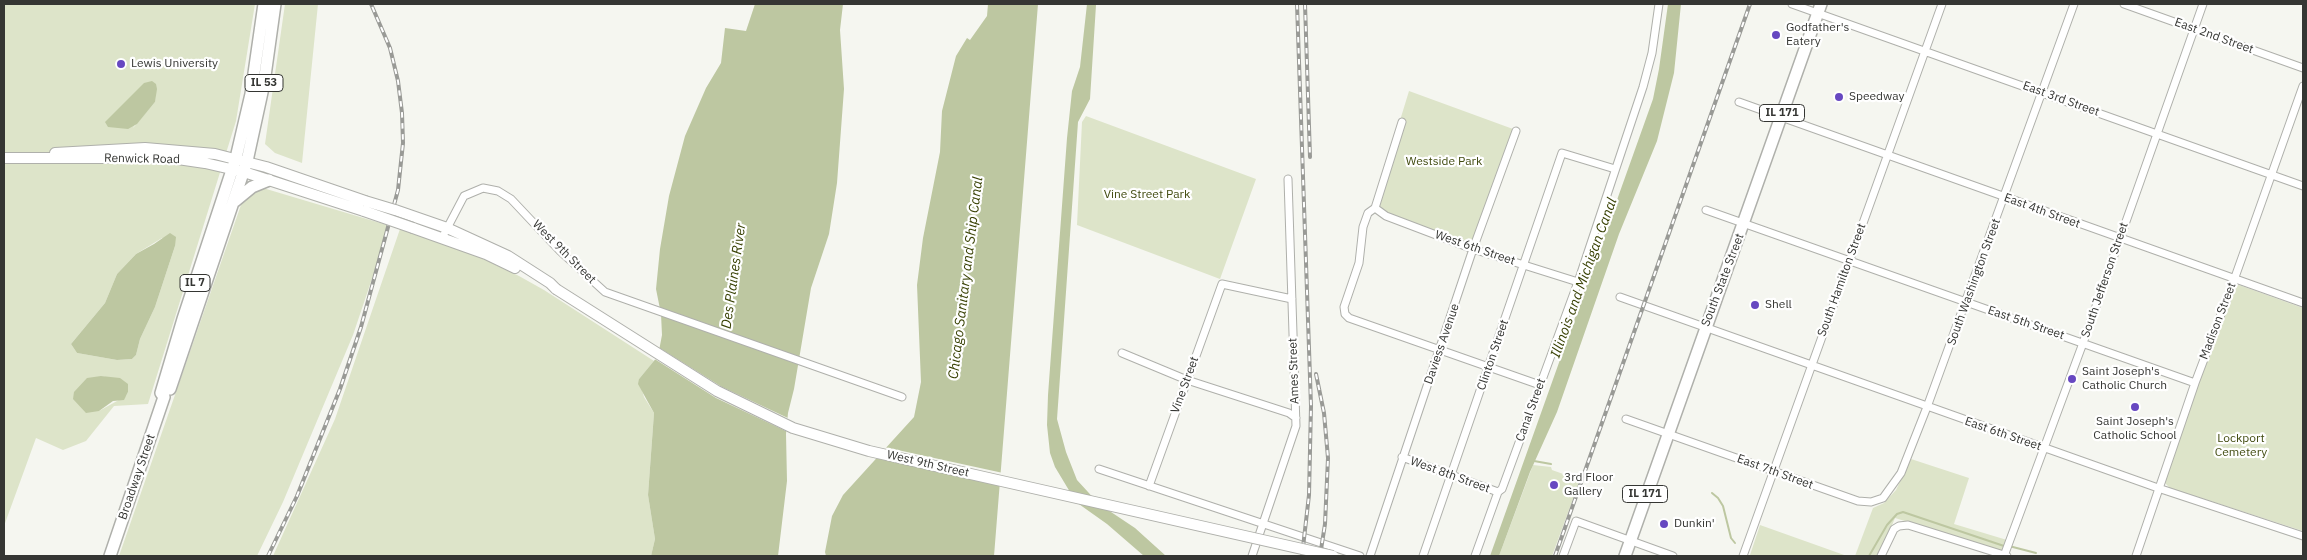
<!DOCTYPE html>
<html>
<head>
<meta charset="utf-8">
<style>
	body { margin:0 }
	#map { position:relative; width:2307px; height:560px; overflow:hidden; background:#f5f6f0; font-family:"IBM Plex Sans",sans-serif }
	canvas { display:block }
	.frame { position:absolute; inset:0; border:5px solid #353633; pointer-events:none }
</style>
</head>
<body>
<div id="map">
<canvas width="2307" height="560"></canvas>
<div class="frame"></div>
</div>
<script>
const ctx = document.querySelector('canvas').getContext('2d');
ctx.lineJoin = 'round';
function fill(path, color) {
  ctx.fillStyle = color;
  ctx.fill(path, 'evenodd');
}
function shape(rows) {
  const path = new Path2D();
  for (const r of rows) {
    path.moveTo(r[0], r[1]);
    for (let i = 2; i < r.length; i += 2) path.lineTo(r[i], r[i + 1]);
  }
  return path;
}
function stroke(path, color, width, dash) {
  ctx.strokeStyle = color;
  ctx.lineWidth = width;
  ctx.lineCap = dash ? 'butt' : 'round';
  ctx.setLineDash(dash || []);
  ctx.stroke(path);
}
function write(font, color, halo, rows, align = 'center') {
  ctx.font = font + ' "IBM Plex Sans",sans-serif';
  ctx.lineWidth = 4.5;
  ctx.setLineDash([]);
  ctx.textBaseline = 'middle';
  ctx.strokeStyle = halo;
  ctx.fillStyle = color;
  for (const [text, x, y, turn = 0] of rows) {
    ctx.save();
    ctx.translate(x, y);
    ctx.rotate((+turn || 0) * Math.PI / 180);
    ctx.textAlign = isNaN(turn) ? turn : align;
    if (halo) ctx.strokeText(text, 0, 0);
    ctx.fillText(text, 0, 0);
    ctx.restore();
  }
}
const green = shape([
	[4,4,255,4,236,121,148,404,114,406,86,441,63,450,36,438,4,526],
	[156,84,155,102,133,128],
	[162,238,175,246,155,307,140,339,136,355,132,359,117,360,77,353,71,344,105,303,117,274,136,254],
	[101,376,110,378,128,392,126,396,99,411],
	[285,4,318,4,302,163,275,153,265,144],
	[1409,91,1513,129,1469,251,1372,212],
	[1086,116,1256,179,1220,279,1077,225,1082,122],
	[263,188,387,225,383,246,353,335,283,502,257,556,119,556,242,202,248,192],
	[400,229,473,254,519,276,544,290,654,361,639,379,644,397,654,413,648,495,655,539,651,556,273,556,335,419],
	[2239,285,2303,308,2303,531,2170,488,2164,482,2232,289,2235,286],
	[1911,459,1969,478,1954,524,2007,540,2003,551,1895,518,1879,556,1855,556,1873,508,1884,503,1896,490],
	[1533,465,1551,467,1552,470,1580,480,1552,556,1499,556],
	[1760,525,1847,556,1750,555]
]);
const water = shape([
	[755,4,843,4,840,30,844,89,837,183,829,234,811,288,794,389,788,413,786,434,787,481,778,556,651,556,655,539,648,495,654,413,638,384,639,379,658,356,662,335,661,314,656,289,660,249,669,196,685,136,706,88,721,63,725,28,746,31],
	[988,4,1038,4,994,556,826,556,825,552,832,516,843,495,914,417,921,382,917,285,923,238,940,152,942,111,956,56,967,38,970,40,987,16],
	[1087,4,1099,4,1096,5,1090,99,1078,122,1057,419,1066,452,1077,480,1099,504,1135,528,1166,556,1144,556,1107,524,1076,502,1055,467,1050,453,1047,425,1048,395,1067,138,1072,91,1080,67],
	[1668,4,1681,4,1674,73,1657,141,1619,234,1557,412,1530,472,1499,556,1490,556,1653,99,1659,69],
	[152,81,156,84,157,89,155,102,137,124,128,129,108,127,105,122,144,83],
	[170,233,176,237,175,246,155,307,140,339,136,355,132,359,117,360,77,353,71,344,105,303,117,274,136,254,154,244],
	[101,376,120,378,128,384,128,392,124,400,113,401,99,411,86,413,73,399,74,392,87,378]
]);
const pier = shape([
	[658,347,722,387,790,419,788,432,716,398,653,358],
	[884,447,1003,473,1002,486,874,457]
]);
const stream = shape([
	[1534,461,1551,464],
	[1712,493,1718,498,1723,506,1731,538,1735,543],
	[2009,546,2036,553],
	[1869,556,1887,525,1897,514,1903,512,2004,546]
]);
const street = shape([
	[1792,4,2303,186],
	[2124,4,2303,68],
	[1739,102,2303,303],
	[1402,122,1375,208,1368,213,1363,227,1359,263,1344,307,1345,314,1349,318,1540,385],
	[1375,208,1386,216,1473,249,1578,282],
	[1706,210,2195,383],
	[442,238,464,196,483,188,498,191,511,199,560,251,605,292,902,397],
	[1620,297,2158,488,2303,536],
	[1122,353,1187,380,1289,413,1296,418],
	[1626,419,1858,501,1871,502,1883,498,1901,473,1927,407,2074,4],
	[1402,457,1498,492],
	[1099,469,1360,556],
	[1149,486,1222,284,1292,299],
	[1252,556,1296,426,1288,179],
	[1370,556,1473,249,1516,131],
	[1423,556,1562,153,1615,169],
	[1475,556,1498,492,1502,489,1578,282,1643,87,1652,53,1659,4],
	[1563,556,1576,521,1673,556],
	[1743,556,1942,4],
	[1881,556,1894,529,1899,526,1908,525,2007,556],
	[2004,556,2083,343,2203,4],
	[2136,556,2195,383,2234,280,2303,86]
]);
const secondary = shape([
	[55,153,145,148,215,154,266,167,365,201],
	[4,158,171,158,205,163,244,172,364,211],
	[395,210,447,228,508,256,550,283,556,289],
	[413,228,486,254,515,268]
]);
const primary = shape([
	[235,201,252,187,269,180],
	[170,389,247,161,264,83,275,4],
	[110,556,164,397,161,393,183,319,236,158,251,94,264,4],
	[1625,556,1821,4]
]);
const rail = shape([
	[1297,4,1311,406,1309,495,1302,556],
	[1305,4,1310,157],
	[1316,374,1324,413,1328,458,1325,524,1320,556],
	[268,556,297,496,340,389,361,327,398,190,403,143,402,113,398,81,390,48,371,4],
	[1555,556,1750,4]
]);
const secondaryBridge = shape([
	[365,201,395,210],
	[364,211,413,228],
	[556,289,717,391,793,428,869,451,1333,556]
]);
const markers = [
	[1776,35,5,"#6748c1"],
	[121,64,5,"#6748c1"],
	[1839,97,5,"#6748c1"],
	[1755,305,5,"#6748c1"],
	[2072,379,5,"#6748c1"],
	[2135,407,5,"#6748c1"],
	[1554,485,5,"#6748c1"],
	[1664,524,5,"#6748c1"]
];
const shields = [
	[264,83,38],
	[1782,113,45],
	[195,283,30],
	[1645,494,45]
];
const shieldNames = [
	["IL 53",264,83],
	["IL 171",1782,113],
	["IL 7",195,283],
	["IL 171",1645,494]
];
const poiNames = [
	["Godfather's",1786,28],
	["Eatery",1786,42],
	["Lewis University",131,64],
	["Speedway",1849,97],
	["Shell",1765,305],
	["Saint Joseph's",2082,372],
	["Catholic Church",2082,386],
	["Saint Joseph's",2135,422,"center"],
	["Catholic School",2135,436,"center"],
	["3rd Floor",1564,478],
	["Gallery",1564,492],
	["Dunkin'",1674,524]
];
const streetNames = [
	["East 2nd Street",2214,36,20],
	["East 3rd Street",2061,99,20],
	["Renwick Road",142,159,1],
	["East 4th Street",2042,211,20],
	["West 6th Street",1475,248,19],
	["West 9th Street",564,252,45],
	["South State Street",1723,280,-69],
	["South Hamilton Street",1842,280,-70],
	["South Jefferson Street",2105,280,-71],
	["South Washington Street",1974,282,-70],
	["Madison Street",2218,321,-69],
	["East 5th Street",2026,323,19],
	["Daviess Avenue",1442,344,-71],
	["Clinton Street",1493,355,-71],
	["Ames Street",1294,371,-92],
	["Vine Street",1185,385,-70],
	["Canal Street",1531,410,-70],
	["East 6th Street",2003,434,19],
	["West 9th Street",928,464,13],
	["East 7th Street",1775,472,20],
	["West 8th Street",1450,475,20],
	["Broadway Street",137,477,-71]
];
const parkNames = [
	["Westside Park",1444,162],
	["Vine Street Park",1147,195],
	["Lockport",2241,439],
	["Cemetery",2241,453]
];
const waterNames = [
	["Des Plaines River",734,276,-82],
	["Chicago Sanitary and Ship Canal",966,278,-83],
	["Illinois and Michigan Canal",1584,278,-70]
];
fill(green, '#dde4c9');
fill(water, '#bdc7a1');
fill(pier, '#f5f6f0');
stroke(stream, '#bdc7a1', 2);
stroke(street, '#afb0ab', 9);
stroke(secondary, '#afb0ab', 12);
stroke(primary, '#afb0ab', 14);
stroke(street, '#fff', 7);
stroke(secondary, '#fff', 10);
stroke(primary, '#fff', 11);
stroke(rail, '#999a96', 4);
stroke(rail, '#fff', 2, [5.5]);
stroke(secondaryBridge, '#afb0ab', 12, []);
stroke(secondaryBridge, '#fff', 10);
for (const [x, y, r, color] of markers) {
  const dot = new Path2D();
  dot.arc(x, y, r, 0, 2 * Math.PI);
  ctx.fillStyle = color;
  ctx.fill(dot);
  stroke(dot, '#fff', 2);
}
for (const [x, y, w] of shields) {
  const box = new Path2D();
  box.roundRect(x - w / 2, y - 8.5, w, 17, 4);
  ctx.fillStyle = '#fff';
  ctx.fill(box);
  stroke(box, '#353633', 1);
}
write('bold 11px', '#353633', null, shieldNames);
write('12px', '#353633', '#fff', poiNames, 'left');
write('12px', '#353633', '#fff', streetNames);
write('12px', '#424c11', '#fff', parkNames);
write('italic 14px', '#384103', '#fff', waterNames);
</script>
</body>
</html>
